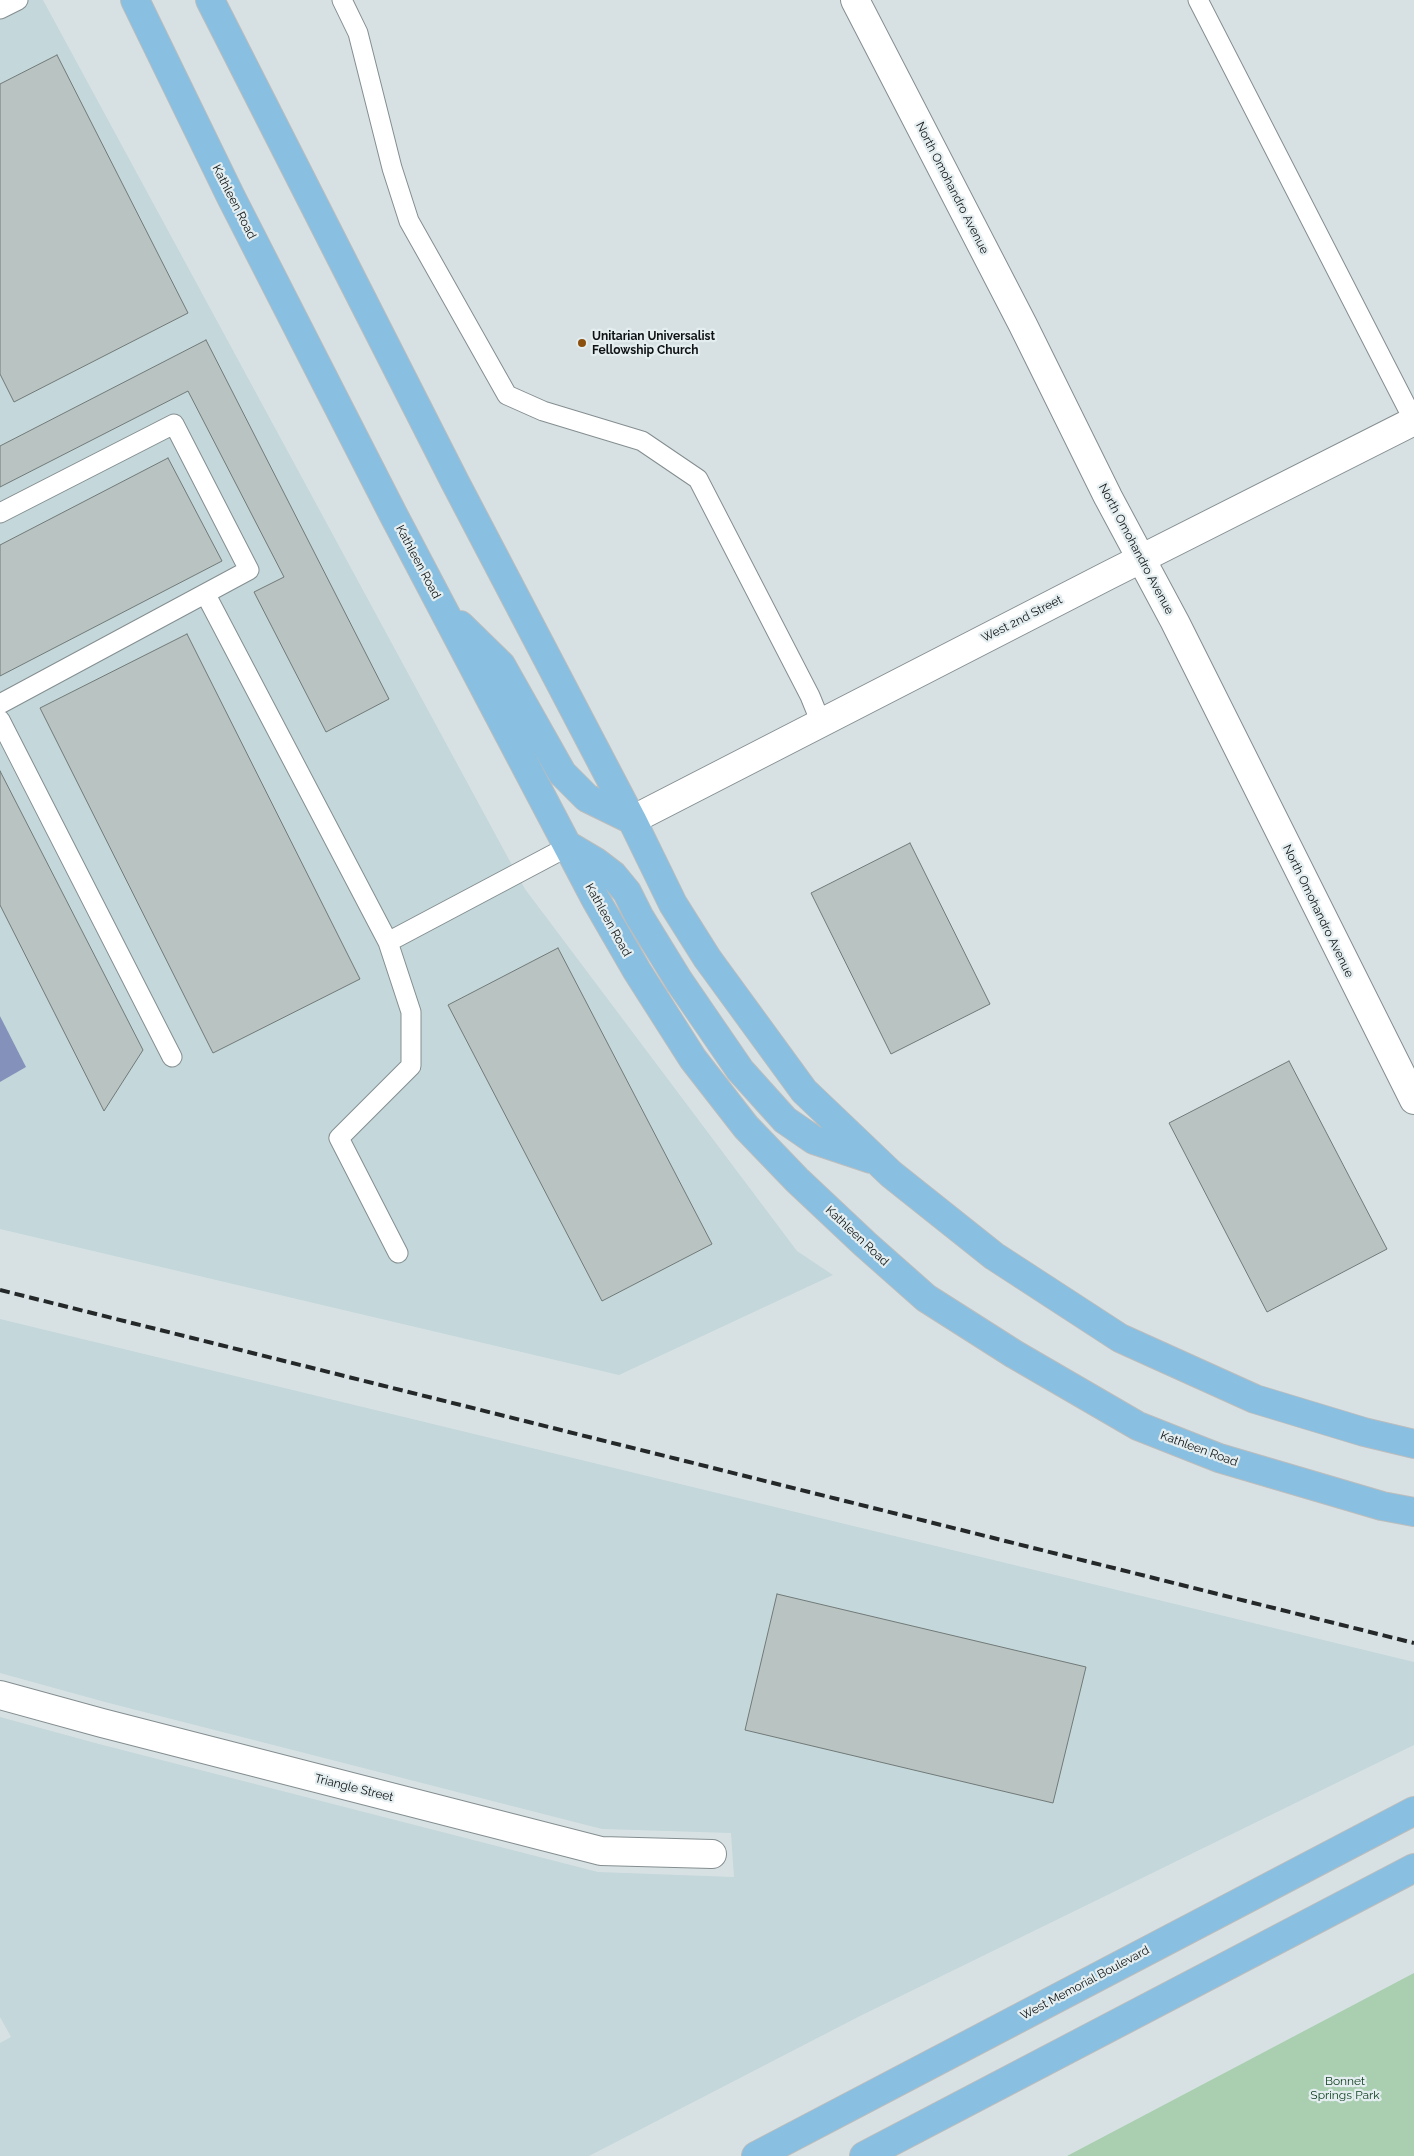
<!DOCTYPE html>
<html>
<head>
<meta charset="utf-8">
<style>
	body { margin:0 }
	canvas { display:block; background:#d7e1e3 }
</style>
</head>
<body>
<canvas width="1414" height="2156"></canvas>
<script>
const ctx = document.querySelector('canvas').getContext('2d');
ctx.lineJoin = 'round';
function fill(path, color) {
  ctx.fillStyle = color;
  ctx.fill(path, 'evenodd');
}
function shape(rows) {
  const path = new Path2D();
  for (const r of rows) {
    path.moveTo(r[0], r[1]);
    for (let i = 2; i < r.length; i += 2) path.lineTo(r[i], r[i + 1]);
  }
  return path;
}
function stroke(path, color, width, dash) {
  ctx.strokeStyle = color;
  ctx.lineWidth = width;
  ctx.lineCap = dash ? 'butt' : 'round';
  ctx.setLineDash(dash || []);
  ctx.stroke(path);
}
function write(font, color, halo, rows, align = 'center') {
  ctx.font = font + ' Raleway,sans-serif';
  ctx.lineWidth = 4.5;
  ctx.setLineDash([]);
  ctx.textBaseline = 'middle';
  ctx.strokeStyle = halo;
  ctx.fillStyle = color;
  for (const [text, x, y, turn = 0] of rows) {
    ctx.save();
    ctx.translate(x, y);
    ctx.rotate((+turn || 0) * Math.PI / 180);
    ctx.textAlign = isNaN(turn) ? turn : align;
    if (halo) ctx.strokeText(text, 0, 0);
    ctx.fillText(text, 0, 0);
    ctx.restore();
  }
}
const built = shape([
	[0,0,43,0,525,889,797,1251,833,1275,619,1375,0,1229,0,1082,26,1067,0,1016],
	[0,1319,1414,1662,1414,1745,860,2016,589,2156,0,2156,0,2043,11,2037,0,2017,0,1717,99,1744,598,1872,734,1877,731,1833,602,1829,105,1702,0,1673]
]);
const green = shape([
	[1414,1973,1414,2156,1067,2156]
]);
const water = shape([
	[0,1016,26,1067,0,1082]
]);
const building = shape([
	[57,55,188,313,14,402,0,374,0,84,57,55],
	[206,340,389,699,326,732,254,592,284,577,188,391,0,487,0,446,206,340],
	[168,458,222,561,0,676,0,545,168,458],
	[187,634,360,979,213,1053,40,708,187,634],
	[0,771,143,1050,104,1111,0,905,0,771],
	[910,843,990,1004,891,1054,811,893,910,843],
	[558,948,712,1244,602,1301,448,1005,558,948],
	[1289,1061,1387,1249,1267,1312,1169,1123,1289,1061],
	[777,1594,1086,1667,1053,1803,745,1730,777,1594]
]);
const lane = shape([
	[342,0,358,33,392,168,409,221,507,395,543,411,642,441,698,479,810,696,821,723],
	[1198,0,1414,421],
	[0,9,18,0],
	[0,513,174,424,249,570,0,704],
	[206,595,388,942],
	[0,720,172,1057],
	[398,1253,339,1138,411,1066,411,1012,388,942,569,846]
]);
const street = shape([
	[855,0,1023,325,1108,497,1175,622,1414,1100],
	[0,1695,102,1723,601,1851,712,1854]
]);
const secondary = shape([
	[632,820,1107,576,1414,421]
]);
const primary = shape([
	[135,0,231,197,393,514,596,900,637,971,693,1059,746,1127,797,1180,865,1244,926,1298,1014,1354,1138,1426,1219,1458,1382,1506,1414,1512],
	[210,0,455,482,632,820,673,904,707,958,804,1091,891,1174,994,1256,1120,1338,1255,1399,1364,1432,1414,1444],
	[460,625,501,665,562,773,587,798,632,820],
	[569,846,596,862,613,875,627,892,639,916,679,981,740,1070,785,1120,814,1140,871,1159],
	[756,2156,1414,1811],
	[864,2156,1414,1868]
]);
const rail = shape([
	[0,1290,1414,1643]
]);
const markers = [
	[582,343,5,"#8b4f0e"]
];
const streetNames = [
	["North Omohandro Avenue",952,188,63],
	["Kathleen Road",234,202,63],
	["North Omohandro Avenue",1136,549,62],
	["Kathleen Road",418,562,62],
	["West 2nd Street",1022,619,-27],
	["North Omohandro Avenue",1318,911,64],
	["Kathleen Road",608,920,61],
	["Kathleen Road",857,1236,43],
	["Kathleen Road",1199,1449,20],
	["Triangle Street",354,1788,14],
	["West Memorial Boulevard",1085,1983,-28]
];
const poiNames = [
	["Unitarian Universalist",592,336],
	["Fellowship Church",592,350]
];
const parkNames = [
	["Bonnet",1345,2081],
	["Springs Park",1345,2095]
];
fill(built, '#c4d7db');
fill(green, '#a9cfb0');
fill(water, '#8491ba');
fill(building, '#b9c3c1');
stroke(building, '#717a78', 1);
stroke(lane, '#848e90', 21);
stroke(street, '#848e90', 30);
stroke(secondary, '#848e90', 30);
stroke(primary, '#bcbdbd', 30);
stroke(lane, '#fff', 19);
stroke(street, '#fff', 28);
stroke(secondary, '#fff', 28);
stroke(primary, '#89bfe0', 28);
stroke(rail, '#242829', 4, [10, 5]);
for (const [x, y, r, color] of markers) {
  const dot = new Path2D();
  dot.arc(x, y, r, 0, 2 * Math.PI);
  ctx.fillStyle = color;
  ctx.fill(dot);
  stroke(dot, '#e4eef0', 2);
}
write('12px', '#0f1213', '#e4eef0', streetNames);
write('bold 12px', '#0f1213', '#e4eef0', poiNames, 'left');
write('12px', '#0d3c1c', '#e4eef0', parkNames);
</script>
</body>
</html>
